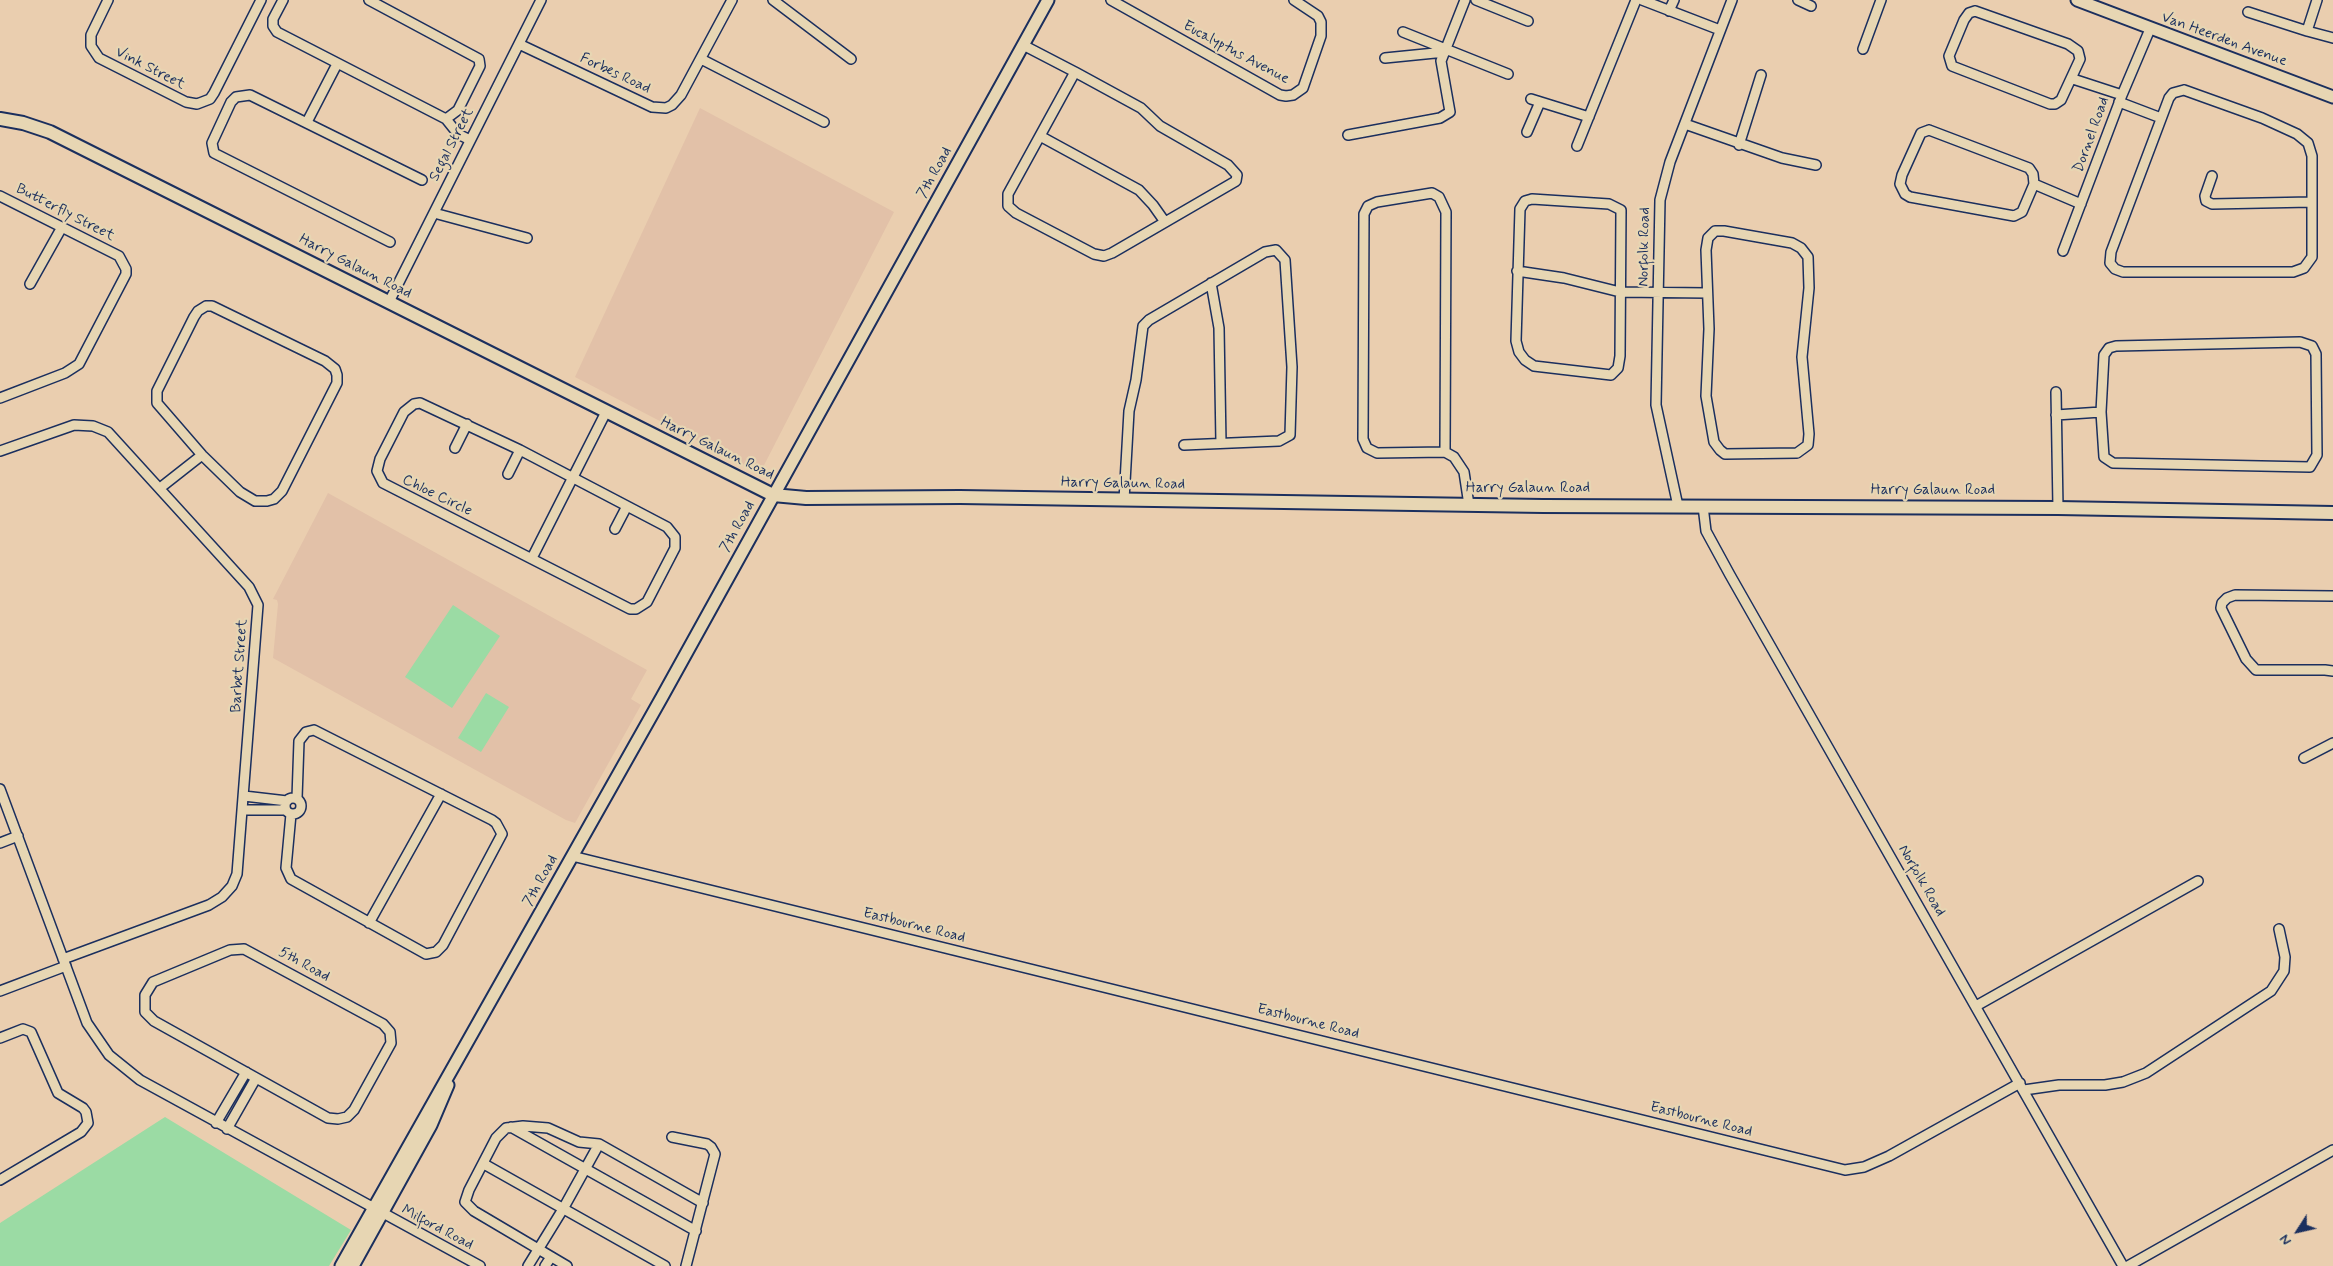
<!DOCTYPE html>
<html>
<head>
<meta charset="utf-8">
<style>
	body { margin:0 }
	#map { position:relative; width:2333px; height:1266px; overflow:hidden; background:#eaceaf; font-family:Mynerve,sans-serif }
	canvas { display:block }
	.north { position:absolute; left:2273px; top:1206px; width:50px; height:50px; -webkit-text-stroke:4px #e7d6b3; paint-order:stroke; rotate:235deg; font-size:14px; font-weight:700; line-height:20px; text-align:center; color:#1b2f5e }
	.north::after { content:''; display:block; margin:auto; width:18px; height:22px; background:#1b2f5e; clip-path:polygon(50% 0,100% 100%,50% 72%,0 100%) }
</style>
</head>
<body>
<div id="map">
<canvas width="2333" height="1266"></canvas>
<div class="north">N</div>
</div>
<script>
const ctx = document.querySelector('canvas').getContext('2d');
ctx.lineJoin = 'round';
function fill(path, color) {
  ctx.fillStyle = color;
  ctx.fill(path, 'evenodd');
}
function shape(rows) {
  const path = new Path2D();
  for (const r of rows) {
    if (r.length === 3) {
      path.moveTo(r[0] + r[2], r[1]);
      path.arc(r[0], r[1], r[2], 0, 2 * Math.PI);
      continue;
    }
    path.moveTo(r[0], r[1]);
    for (let i = 2; i < r.length; i += 2) path.lineTo(r[i], r[i + 1]);
  }
  return path;
}
function stroke(path, color, width, dash) {
  ctx.strokeStyle = color;
  ctx.lineWidth = width;
  ctx.lineCap = dash ? 'butt' : 'round';
  ctx.setLineDash(dash || []);
  ctx.stroke(path);
}
function write(font, color, halo, rows, align = 'center') {
  ctx.font = font + ' Mynerve,sans-serif';
  ctx.lineWidth = 4.5;
  ctx.setLineDash([]);
  ctx.textBaseline = 'middle';
  ctx.strokeStyle = halo;
  ctx.fillStyle = color;
  for (const [text, x, y, turn = 0] of rows) {
    ctx.save();
    ctx.translate(x, y);
    ctx.rotate((+turn || 0) * Math.PI / 180);
    ctx.textAlign = isNaN(turn) ? turn : align;
    if (halo) ctx.strokeText(text, 0, 0);
    ctx.fillText(text, 0, 0);
    ctx.restore();
  }
}
const built = shape([
	[700,108,894,212,760,473,575,377],
	[328,493,647,670,631,699,641,705,575,823,566,820,273,658,278,604,277,600,273,599]
]);
const green = shape([
	[453,605,500,636,452,708,405,677],
	[486,693,509,707,481,752,458,738],
	[165,1117,351,1230,329,1266,0,1266,0,1223]
]);
const minor = shape([
	[108,0,91,35,91,46,99,58,186,102,197,104,210,99,214,93,261,0],
	[283,0,273,19,273,26,277,32,446,119,458,134,470,140],
	[369,0,479,59,480,66,458,110,446,119],
	[773,0,851,59],
	[1111,0,1280,95,1286,96,1293,95,1303,88,1321,36,1321,22,1318,16,1294,0],
	[1476,0,1528,21],
	[1642,0,1720,30],
	[1798,0,1811,6],
	[2317,0,2307,31,2333,38],
	[1669,11,1674,0],
	[1975,11,2068,44,2078,51,2080,59,2061,100,2055,104,2050,104,1952,66,1949,56,1964,20,1969,13,1975,11],
	[2248,12,2307,31],
	[1403,32,1508,74],
	[519,44,652,107,666,108,672,105,681,95,732,0],
	[1023,45,1075,72],
	[1863,49,1881,0],
	[1385,58,1445,52],
	[701,59,824,122],
	[1075,72,1141,108,1160,126,1228,165,1237,175,1236,181,1112,253,1104,256,1094,254,1016,213,1008,206,1008,194,1075,72],
	[2073,79,2122,95],
	[2184,90,2262,118,2297,134,2308,143,2312,156,2312,257,2304,268,2293,272,2123,272,2115,269,2110,263,2111,252,2169,98,2173,93,2184,90],
	[1531,99,1589,117],
	[2119,102,2161,118],
	[307,122,337,64],
	[1685,124,1782,158,1816,165],
	[1929,130,2029,168,2033,174,2034,184,2022,212,2014,216,1910,197,1905,194,1900,184,1902,175,1921,133,1929,130],
	[1527,132,1540,102],
	[1348,135,1440,118,1450,112,1441,61,1465,0],
	[1040,136,1139,190,1153,205,1165,222],
	[1739,145,1761,75],
	[1577,146,1636,0],
	[2212,176,2205,196,2206,201,2212,204,2311,202],
	[2034,184,2081,204],
	[1432,193,1439,197,1446,212,1445,452,1377,453,1367,448,1363,439,1364,214,1368,206,1377,202,1432,193],
	[0,196,119,256,126,269,126,274,79,364,65,373,0,398],
	[1532,199,1609,204,1621,210,1620,356,1618,368,1611,375,1534,366,1525,360,1519,352,1516,341,1520,209,1525,201,1532,199],
	[434,213,527,238],
	[1715,231,1724,231,1792,243,1801,248,1808,257,1809,288,1802,357,1809,434,1808,445,1797,453,1725,454,1720,450,1714,442,1706,396,1709,329,1706,250,1708,238,1715,231],
	[390,242,214,153,212,143,231,102,236,97,250,95,422,180],
	[2063,251,2122,95,2150,29],
	[1517,271,1564,278,1620,292,1707,293],
	[1211,283,1219,328,1221,443],
	[30,284,62,227],
	[389,302,541,0],
	[206,306,212,306,325,361,335,369,337,375,337,383,282,491,274,499,267,501,255,501,240,492,202,455,157,403,157,391,194,317,198,311,206,306],
	[2300,342,2312,346,2316,354,2317,455,2310,467,2113,463,2104,457,2101,412,2104,355,2109,348,2116,346,2300,342],
	[2056,392,2058,508],
	[420,403,520,450,667,527,675,537,675,548,647,602,636,609,630,609,383,483,377,471,380,459,404,412,414,404,420,403],
	[2056,415,2101,412],
	[455,448,467,424],
	[0,451,74,425,93,426,108,432,249,587,258,605,237,874,232,886,222,897,209,905,63,959],
	[1445,452,1454,457,1464,472,1469,505],
	[508,474,520,450],
	[160,488,202,455],
	[1124,500,1129,411,1136,380,1143,326,1149,320,1265,252,1276,250,1285,260,1292,367,1290,435,1279,441,1184,445],
	[1678,506,1656,405,1660,200,1670,162,1732,0],
	[1703,506,1706,531,1730,575,2123,1266],
	[615,529,627,506],
	[532,558,606,412],
	[2333,596,2235,595,2227,598,2222,603,2221,608,2246,659,2256,670,2325,670,2333,671],
	[2304,758,2333,743],
	[0,789,87,1023,109,1055,140,1080,480,1266],
	[244,796,287,801],
	[293,806,8],
	[242,810,286,810],
	[291,814,286,868,291,879,426,954,436,952,443,945,502,834,496,823,492,820,314,730,306,732,299,741,297,798],
	[0,843,18,836],
	[572,856,1845,1170,1864,1167,1889,1156,2020,1083],
	[369,923,441,794],
	[244,949,383,1024,390,1032,391,1043,354,1110,347,1117,338,1119,328,1118,154,1021,145,1012,145,995,153,982,230,950,244,949],
	[0,991,66,966],
	[1976,1006,2198,881],
	[0,1038,23,1029,31,1032,58,1093,83,1108,86,1112,88,1123,81,1132,0,1180],
	[2024,1090,2059,1085,2105,1085,2123,1082,2146,1073,2271,991,2284,971,2285,957,2279,929],
	[216,1123,246,1072],
	[511,1127,696,1231],
	[227,1129,256,1078],
	[672,1137,707,1144,711,1147,715,1154,686,1266],
	[484,1164,665,1266],
	[528,1266,563,1209,599,1144],
	[545,1266,551,1257],
	[567,1266,474,1211,465,1202,469,1190,496,1138,506,1128,523,1126,548,1128,579,1142,599,1144,703,1203],
	[2128,1266,2333,1150]
]);
const tertiary = shape([
	[2077,0,2333,97],
	[341,1266,662,697,1048,0],
	[353,1266,431,1125,448,1085]
]);
const secondary = shape([
	[0,119,23,123,50,132,773,495,806,498,960,497,1543,506,2058,508,2333,513]
]);
const streetNames = [
	["Van Heerden Avenue",2224,40,20],
	["Eucalyptus Avenue",1236,53,28],
	["Vink Street",150,69,27],
	["Forbes Road",615,74,25],
	["Dornel Road",2092,135,-70],
	["Segal Street",452,145,-63],
	["7th Road",935,173,-61],
	["Butterfly Street",65,213,27],
	["Norfolk Road",1645,247,-89],
	["Harry Galaun Road",355,267,27],
	["Harry Galaun Road",717,449,26],
	["Harry Galaun Road",1123,484,1],
	["Harry Galaun Road",1528,489],
	["Harry Galaun Road",1933,491],
	["Chloe Circle",437,496,26],
	["7th Road",738,527,-61],
	["Barbet Street",240,666,-86],
	["7th Road",541,881,-61],
	["Norfolk Road",1921,881,60],
	["Eastbourne Road",914,926,14],
	["5th Road",304,965,29],
	["Eastbourne Road",1308,1022,14],
	["Eastbourne Road",1701,1120,14],
	["Milford Road",437,1228,28]
];
fill(built, '#e2c1a8');
fill(green, '#9bdba4');
stroke(minor, '#1b2f5e', 12);
stroke(tertiary, '#1b2f5e', 15);
stroke(secondary, '#1b2f5e', 16);
stroke(minor, '#e7d6b3', 9);
stroke(tertiary, '#e7d6b3', 11);
stroke(secondary, '#e7d6b3', 12);
write('15px', '#1b2f5e', '#e7d6b3', streetNames);
</script>
</body>
</html>
